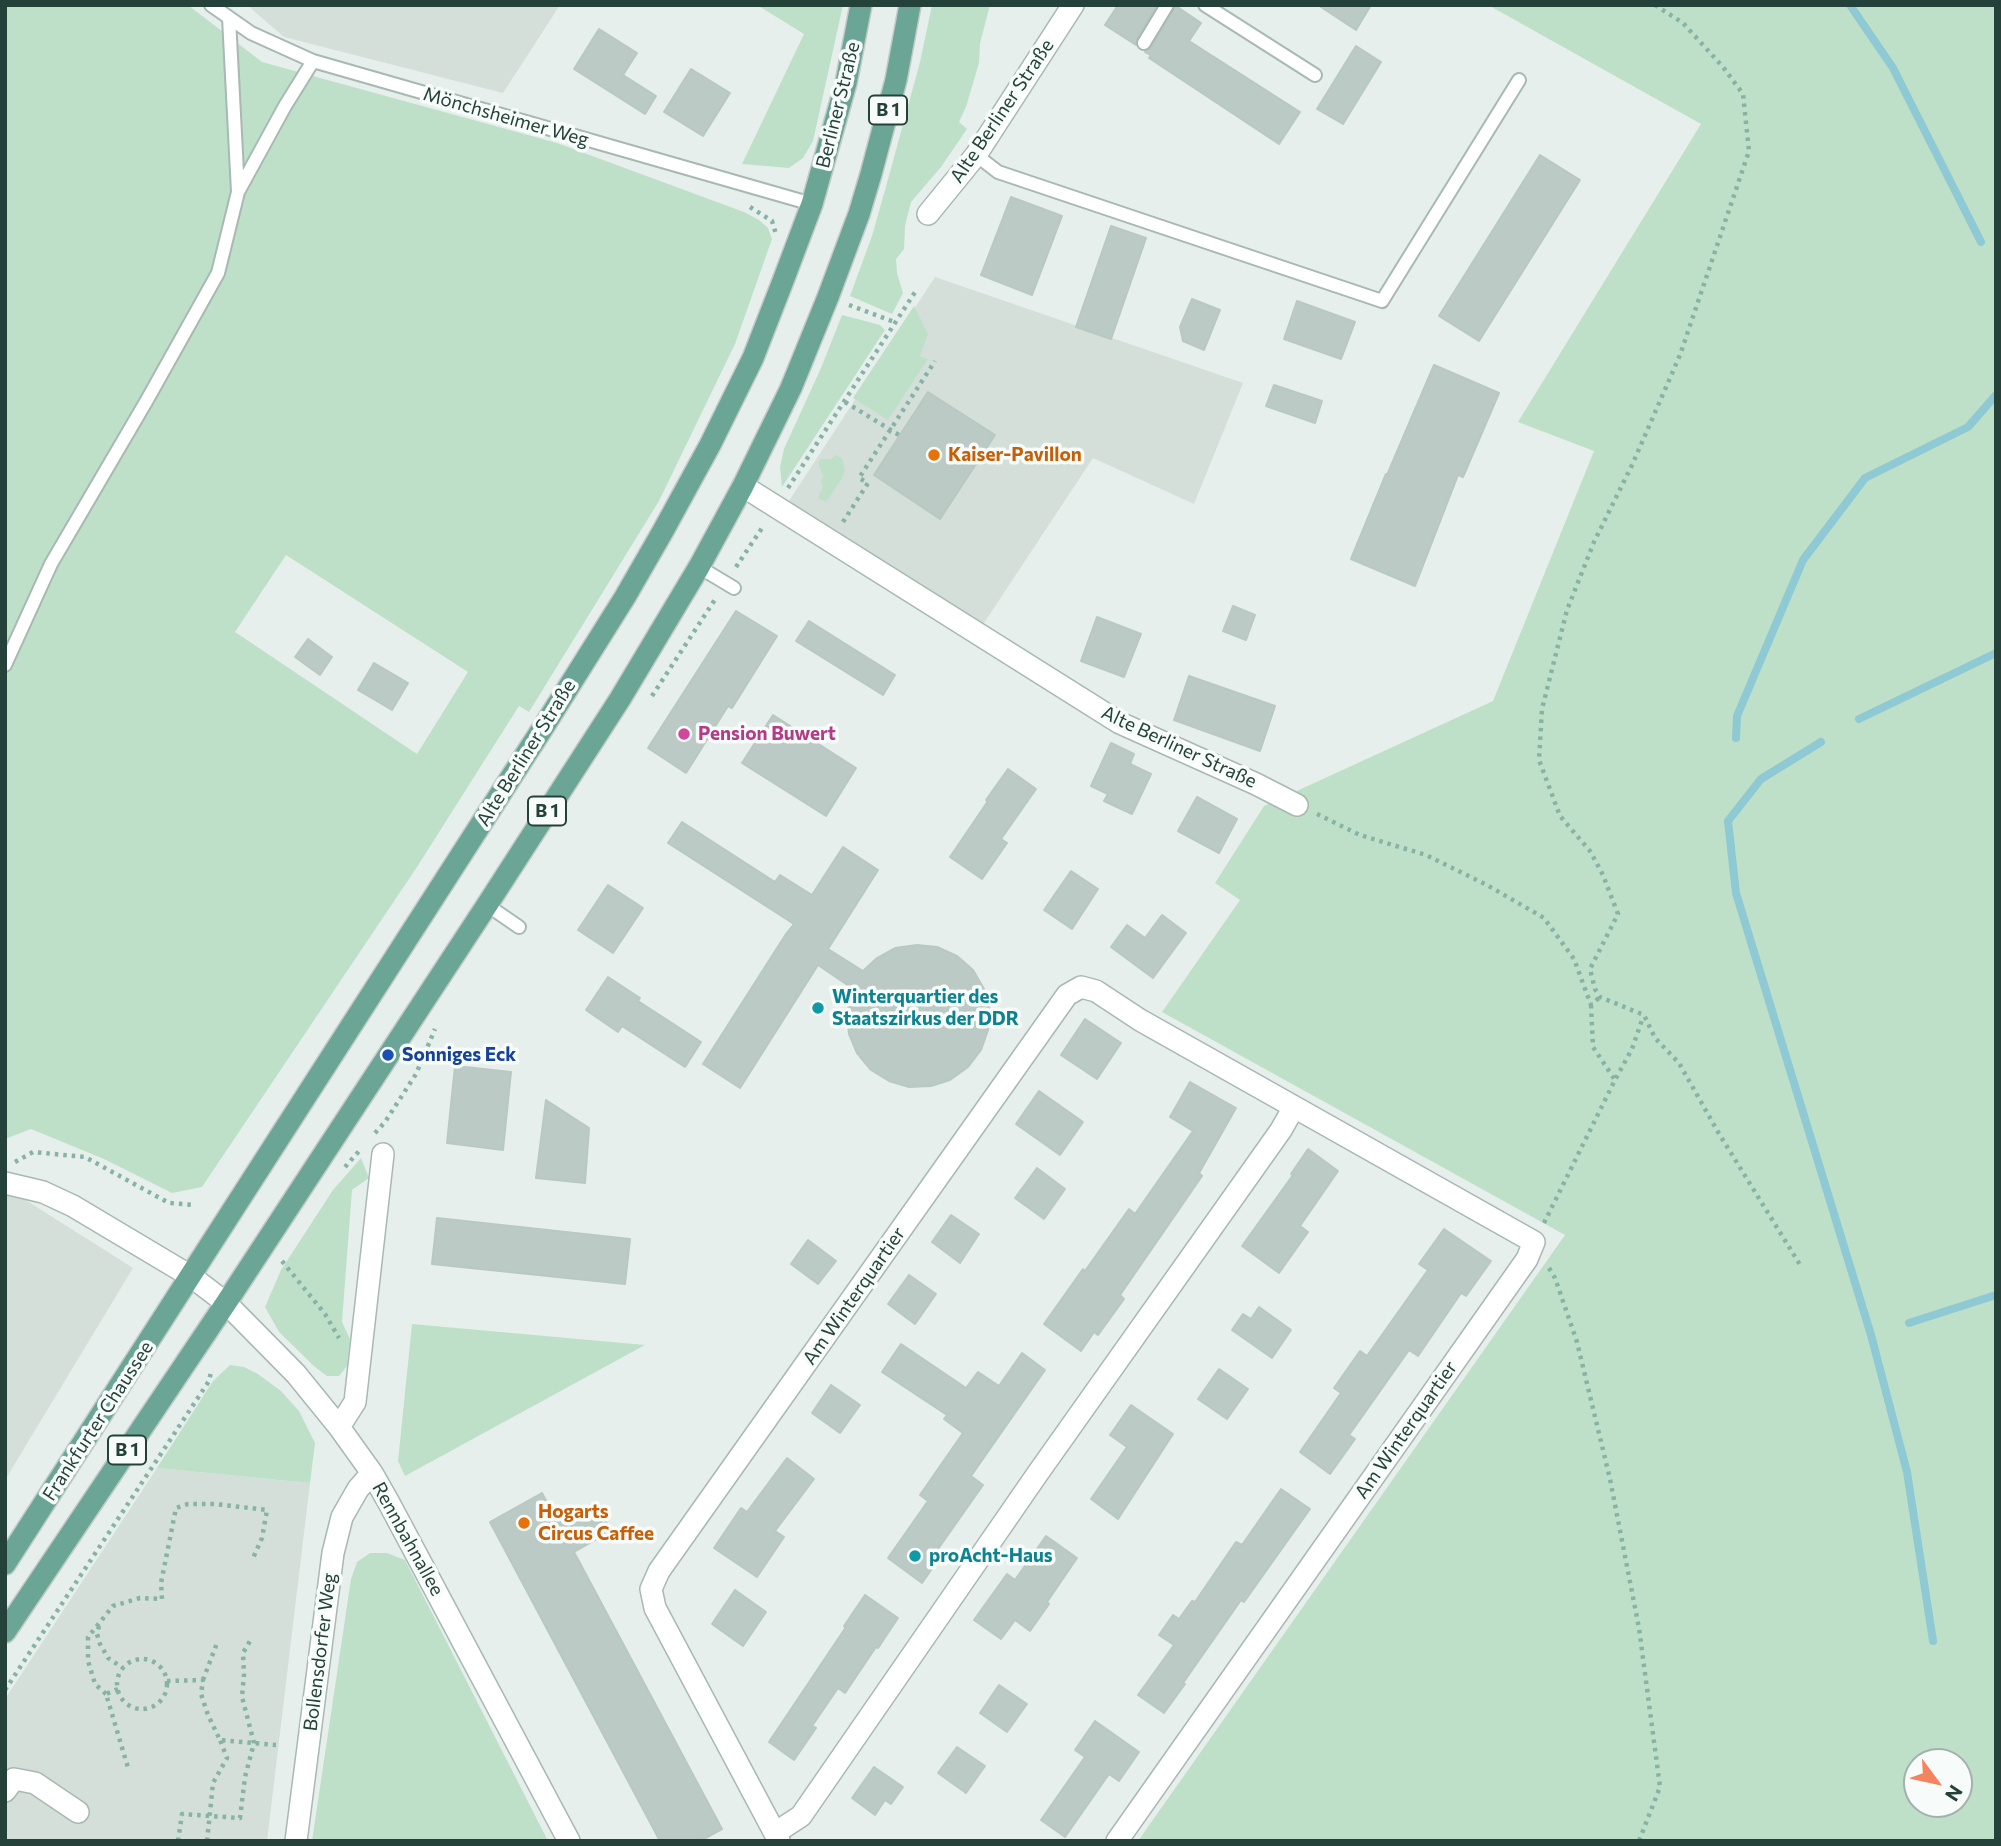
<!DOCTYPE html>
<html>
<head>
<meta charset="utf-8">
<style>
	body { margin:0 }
	#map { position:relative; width:2001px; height:1846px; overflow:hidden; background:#e6efeb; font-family:Commissioner,sans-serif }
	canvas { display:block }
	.frame { position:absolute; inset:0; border:7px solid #24423a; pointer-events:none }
	.north { position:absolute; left:1903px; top:1748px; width:70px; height:70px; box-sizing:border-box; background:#f7fbf9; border:2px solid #a3b1ad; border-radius:50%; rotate:123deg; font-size:19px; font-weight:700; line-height:28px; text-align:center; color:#24423a }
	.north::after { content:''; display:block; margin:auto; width:24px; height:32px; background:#f4845f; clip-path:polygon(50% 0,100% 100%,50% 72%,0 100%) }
</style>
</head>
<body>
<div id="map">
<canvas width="2001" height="1846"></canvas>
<div class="frame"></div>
<div class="north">N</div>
</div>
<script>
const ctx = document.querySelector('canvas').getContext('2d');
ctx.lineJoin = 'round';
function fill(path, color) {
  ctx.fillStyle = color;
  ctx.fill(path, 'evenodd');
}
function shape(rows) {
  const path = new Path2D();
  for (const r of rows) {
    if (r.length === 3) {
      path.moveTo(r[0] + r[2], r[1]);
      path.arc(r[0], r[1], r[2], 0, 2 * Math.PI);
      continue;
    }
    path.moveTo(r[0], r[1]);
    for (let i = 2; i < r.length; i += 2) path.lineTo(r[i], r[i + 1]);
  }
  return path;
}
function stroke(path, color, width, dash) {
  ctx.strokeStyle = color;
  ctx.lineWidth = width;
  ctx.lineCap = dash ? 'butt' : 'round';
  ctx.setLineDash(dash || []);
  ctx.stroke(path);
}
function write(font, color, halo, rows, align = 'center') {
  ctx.font = font + ' Commissioner,sans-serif';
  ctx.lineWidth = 7;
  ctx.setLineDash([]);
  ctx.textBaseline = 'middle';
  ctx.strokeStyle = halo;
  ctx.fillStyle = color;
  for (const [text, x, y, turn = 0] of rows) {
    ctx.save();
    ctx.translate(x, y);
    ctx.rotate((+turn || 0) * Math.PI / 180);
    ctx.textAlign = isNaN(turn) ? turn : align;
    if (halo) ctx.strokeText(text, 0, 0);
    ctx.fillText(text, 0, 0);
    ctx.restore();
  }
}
const built = shape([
	[247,5,560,5,503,93,284,37],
	[935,277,1243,383,1194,504,1093,458,982,626,789,501],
	[13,1192,133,1268,5,1480,5,1194],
	[157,1468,310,1483,267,1841,5,1841,5,1699]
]);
const green = shape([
	[5,5,188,5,262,62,557,143,744,212,759,220,768,228,772,239,735,344,659,501,529,712,519,706,417,867,202,1187,172,1193,104,1159,31,1129,5,1139],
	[286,555,468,672,417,754,235,632],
	[757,5,843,5,813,141,803,158,789,168,742,164,804,34],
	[932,5,990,5,980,43,979,63,966,107,959,122,967,129,941,167,911,202,905,226,904,249,896,259,897,273,903,293,892,314,850,296,872,236,887,183,920,62],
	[1488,5,1996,5,1996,1841,1138,1841,1565,1235,1162,1012,1240,900,1215,883,1264,806,1493,701,1594,451,1518,422,1701,124],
	[1917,1762,1959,1762,1959,1804,1917,1804],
	[914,306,928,334,920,356,928,359,888,420,853,398],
	[842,315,880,325,885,330,782,487,780,467,784,449,821,368],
	[836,455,842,459,845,469,843,477,826,502,818,498,823,487,821,483,823,476,818,463,821,459,831,459],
	[361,1158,369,1178,352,1190,342,1322,350,1339,347,1366,339,1376,327,1376,315,1367,279,1332,265,1307,281,1270,333,1190],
	[412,1324,645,1345,405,1476,398,1461],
	[230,1365,244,1367,258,1374,281,1391,299,1411,315,1443,310,1483,157,1468,213,1381],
	[370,1553,387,1553,405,1560,548,1841,312,1841,351,1579,357,1562]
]);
const stream = shape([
	[1850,5,1893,68,1981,242],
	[1859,719,1996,653],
	[1736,738,1737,716,1803,560,1865,478,1968,427,1996,395],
	[1821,742,1761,779,1728,821,1736,893,1871,1335,1907,1472,1933,1641],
	[1909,1323,1996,1295]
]);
const building = shape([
	[1118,5,1157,5,1137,38,1136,45,1105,25,1118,5],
	[1318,5,1371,5,1356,30,1318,5],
	[1176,6,1201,23,1189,41,1300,112,1279,144,1149,58,1151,55,1145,52,1151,48,1176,6],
	[599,29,637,53,623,75,656,96,645,114,574,69,599,29],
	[1356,46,1381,62,1343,124,1317,109,1356,46],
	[691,69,730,93,703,136,664,112,691,69],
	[1540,155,1580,180,1479,341,1439,316,1540,155],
	[1011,197,1062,216,1032,295,981,275,1011,197],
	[1111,226,1146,238,1111,339,1076,327,1111,226],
	[1192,299,1220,310,1204,350,1183,341,1180,327,1192,299],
	[1297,301,1355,322,1341,359,1284,339,1297,301],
	[1434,365,1499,393,1463,477,1458,475,1415,586,1351,559,1386,474,1387,475,1434,365],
	[1274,385,1322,401,1315,423,1266,406,1274,385],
	[928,392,995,435,940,519,874,475,928,392],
	[1233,606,1255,615,1246,640,1223,631,1233,606],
	[736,611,777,636,732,708,728,706,686,773,648,748,736,611],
	[1097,617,1141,634,1124,677,1081,661,1097,617],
	[809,621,895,675,883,695,796,641,809,621],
	[308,639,332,657,320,675,295,657,308,639],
	[374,663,408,683,392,710,358,690,374,663],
	[1189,676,1275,706,1260,751,1174,720,1189,676],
	[773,715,856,768,826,816,742,763,773,715],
	[1111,743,1134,754,1130,764,1151,774,1132,814,1104,801,1108,794,1091,786,1111,743],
	[1008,769,1036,789,1001,839,1007,843,982,879,950,857,988,801,986,800,1008,769],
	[1197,797,1237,819,1219,853,1178,831,1197,797],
	[682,822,775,882,780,875,812,895,843,847,878,870,828,949,863,971,877,958,895,948,917,945,937,947,957,956,973,970,984,989,989,1009,988,1030,981,1050,968,1067,950,1080,931,1086,909,1087,889,1081,871,1070,857,1053,849,1034,847,1013,852,988,818,965,740,1088,703,1064,786,934,794,924,668,843,682,822],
	[1071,871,1098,889,1072,929,1044,910,1071,871],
	[608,885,643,908,613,953,578,930,608,885],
	[1162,915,1186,933,1153,978,1111,947,1127,925,1145,938,1162,915],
	[608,977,640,998,638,1001,701,1042,685,1067,622,1026,618,1032,586,1010,608,977],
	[1085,1019,1121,1043,1097,1079,1061,1055,1085,1019],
	[455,1066,511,1072,503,1150,447,1143,455,1066],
	[1190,1082,1236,1108,1199,1173,1202,1176,1120,1295,1124,1299,1098,1335,1094,1332,1081,1351,1044,1324,1083,1269,1085,1271,1129,1209,1135,1214,1193,1131,1170,1117,1190,1082],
	[1039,1091,1083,1122,1060,1155,1016,1124,1039,1091],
	[546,1100,589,1128,585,1183,536,1178,546,1100],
	[1308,1149,1338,1171,1300,1226,1308,1232,1279,1273,1242,1246,1293,1175,1291,1174,1308,1149],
	[1037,1168,1065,1189,1044,1219,1015,1198,1037,1168],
	[951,1215,979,1234,960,1263,932,1242,951,1215],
	[437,1218,630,1239,625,1284,432,1264,437,1218],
	[1444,1229,1491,1261,1466,1296,1461,1293,1418,1356,1409,1350,1349,1435,1355,1439,1330,1474,1300,1452,1341,1393,1334,1388,1360,1351,1367,1356,1428,1270,1419,1264,1444,1229],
	[808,1240,836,1261,818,1284,791,1264,808,1240],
	[909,1275,936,1294,915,1324,888,1304,909,1275],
	[1259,1307,1291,1330,1272,1358,1232,1330,1243,1314,1251,1319,1259,1307],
	[901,1344,966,1388,978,1372,999,1386,1022,1353,1045,1370,971,1476,983,1485,938,1549,943,1553,922,1583,888,1558,928,1501,920,1495,963,1433,944,1419,947,1415,882,1372,901,1344],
	[1219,1369,1248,1389,1227,1419,1198,1399,1219,1369],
	[831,1385,860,1405,840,1433,812,1413,831,1385],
	[1131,1405,1173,1434,1118,1519,1091,1499,1127,1447,1110,1435,1131,1405],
	[787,1458,814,1479,775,1531,784,1537,757,1577,714,1548,741,1508,747,1512,787,1458],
	[1281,1489,1310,1509,1244,1602,1241,1600,1183,1683,1185,1684,1164,1713,1138,1695,1174,1645,1159,1635,1173,1615,1179,1619,1192,1601,1195,1602,1236,1542,1242,1545,1281,1489],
	[542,1493,558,1523,595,1502,611,1531,574,1552,722,1829,700,1841,660,1841,490,1522,542,1493],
	[1046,1536,1077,1558,1047,1602,1049,1604,1030,1631,1015,1620,1001,1639,974,1620,1007,1574,1015,1580,1046,1536],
	[735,1590,766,1612,743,1646,712,1624,735,1590],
	[865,1595,898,1618,878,1648,876,1647,845,1693,838,1688,812,1726,816,1728,794,1760,769,1742,846,1627,844,1626,865,1595],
	[999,1685,1027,1704,1007,1732,980,1713,999,1685],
	[1095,1721,1139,1752,1119,1781,1109,1774,1065,1837,1041,1820,1085,1757,1075,1750,1095,1721],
	[957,1747,985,1766,966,1793,938,1773,957,1747],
	[874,1767,903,1787,891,1804,885,1800,875,1815,852,1798,874,1767]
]);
const path = shape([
	[1655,5,1683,23,1723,67,1743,94,1749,151,1680,355,1633,463,1594,542,1567,610,1542,709,1539,760,1560,816,1590,851,1603,875,1618,914,1590,969,1595,989,1600,997,1644,1015,1655,1038,1679,1063,1718,1132,1802,1268],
	[750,207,772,221,776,234],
	[849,305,897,323],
	[845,402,899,435],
	[788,488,917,289],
	[843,522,868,483,859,478,935,361],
	[736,567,764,525],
	[652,696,716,598],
	[1317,814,1360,835,1426,855,1487,885,1544,918,1574,959,1591,1005,1600,997],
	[1591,1005,1593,1047,1615,1080],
	[375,1133,385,1122,416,1074,435,1029],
	[15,1162,33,1152,85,1157,169,1203,195,1205],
	[345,1167,360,1150],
	[1544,1223,1615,1080,1632,1049,1643,1017],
	[282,1261,325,1314,339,1338],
	[1549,1268,1555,1278,1577,1342,1610,1479,1639,1628,1660,1787,1639,1841],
	[99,1626,97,1634,100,1644,108,1658,123,1668],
	[142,1684,25],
	[203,1680,217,1643],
	[167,1681,203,1680,201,1694,208,1715,220,1740,276,1745],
	[118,1689,106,1694,129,1771],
	[5,1690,209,1381,211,1372],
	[106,1694,95,1684,88,1661,88,1637,113,1606,140,1598,162,1599,161,1583,176,1508,188,1504,215,1504,267,1510,262,1538,253,1558],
	[178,1841,182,1814,240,1818,245,1777,254,1743,242,1697,244,1674,243,1653,250,1641],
	[207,1841,213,1783,227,1758,220,1740]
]);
const service = shape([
	[211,5,251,33,313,61,812,204],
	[1205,5,1315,75],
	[229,18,238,192],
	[1144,43,1167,5],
	[976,155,998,172,1382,301,1519,80],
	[699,567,734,588],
	[5,665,51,564,147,400,218,273,238,192,285,106,313,61],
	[487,905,519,927]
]);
const minor = shape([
	[928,214,976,155,1073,5],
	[743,486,1120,723,1256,784,1297,805],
	[5,1183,43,1192,73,1206,192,1277,226,1303,296,1374,339,1427,372,1473,389,1503,569,1841],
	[339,1427,355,1402,383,1154],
	[5,1791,14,1779,35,1783,78,1812],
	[775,1833,801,1816,1038,1473,1281,1130,1294,1107],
	[296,1841,333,1553,342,1517,358,1489,372,1473],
	[779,1841,655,1608,651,1589,659,1571,1067,995,1081,987,1096,991,1140,1020,1534,1242,1527,1259,1117,1841]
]);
const primary = shape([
	[5,1564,546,723,625,597,663,531,710,445,753,358,783,281,812,204,846,83,861,5],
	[5,1632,226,1303,487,905,620,699,699,567,743,486,791,388,828,297,859,214,871,174,896,80,910,5]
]);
const markers = [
	[934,455,7,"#e8710a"],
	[684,734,7,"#d1479c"],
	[818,1008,7,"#0f9aa8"],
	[388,1055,7,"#1a4fb4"],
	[524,1523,7,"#e8710a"],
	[915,1556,7,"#0f9aa8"]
];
const shields = [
	[888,110,38],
	[547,811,38],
	[127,1450,38]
];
const shieldNames = [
	["B 1",888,110],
	["B 1",547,811],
	["B 1",127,1450]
];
const streetNames = [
	["Berliner Straße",838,105,-76],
	["Alte Berliner Straße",1002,111,-56],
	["Mönchsheimer Weg",506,117,16],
	["Alte Berliner Straße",1179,747,25],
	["Alte Berliner Straße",526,753,-58],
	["Am Winterquartier",854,1296,-55],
	["Frankfurter Chaussee",98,1421,-57],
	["Am Winterquartier",1406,1430,-55],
	["Rennbahnallee",408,1539,61],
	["Bollensdorfer Weg",320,1652,-83]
];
const foodNames = [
	["Kaiser-Pavillon",948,455],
	["Hogarts",538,1512],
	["Circus Caffee",538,1534]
];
const hotelNames = [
	["Pension Buwert",698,734]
];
const cultureNames = [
	["Winterquartier des",832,997],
	["Staatszirkus der DDR",832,1019],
	["proAcht-Haus",929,1556]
];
const transitNames = [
	["Sonniges Eck",402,1055]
];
fill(built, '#d4dfda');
fill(green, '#bfe0c8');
stroke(stream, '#8ec9d4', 8);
fill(building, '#bbcac4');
stroke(building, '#b8c9c2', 2);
stroke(service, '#a8b8b2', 16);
stroke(minor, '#a8b8b2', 24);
stroke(primary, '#c2cac8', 24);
stroke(path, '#86b3a5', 4.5, [3.5, 5]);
stroke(service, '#fff', 12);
stroke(minor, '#fff', 21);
stroke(primary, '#6aa596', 21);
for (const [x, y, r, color] of markers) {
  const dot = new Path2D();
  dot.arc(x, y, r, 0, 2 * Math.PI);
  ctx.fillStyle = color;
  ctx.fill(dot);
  stroke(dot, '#f7fbf9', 2.5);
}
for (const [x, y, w] of shields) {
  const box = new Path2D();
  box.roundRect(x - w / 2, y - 14.5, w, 29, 5);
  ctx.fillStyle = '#f7fbf9';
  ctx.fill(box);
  stroke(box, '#24423a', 2);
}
write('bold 18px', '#24423a', null, shieldNames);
write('19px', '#24423a', '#f7fbf9', streetNames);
write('bold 19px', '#c56008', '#f7fbf9', foodNames, 'left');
write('bold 19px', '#b23c85', '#f7fbf9', hotelNames, 'left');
write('bold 19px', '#0d838f', '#f7fbf9', cultureNames, 'left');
write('bold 19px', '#164399', '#f7fbf9', transitNames, 'left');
</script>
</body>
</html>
